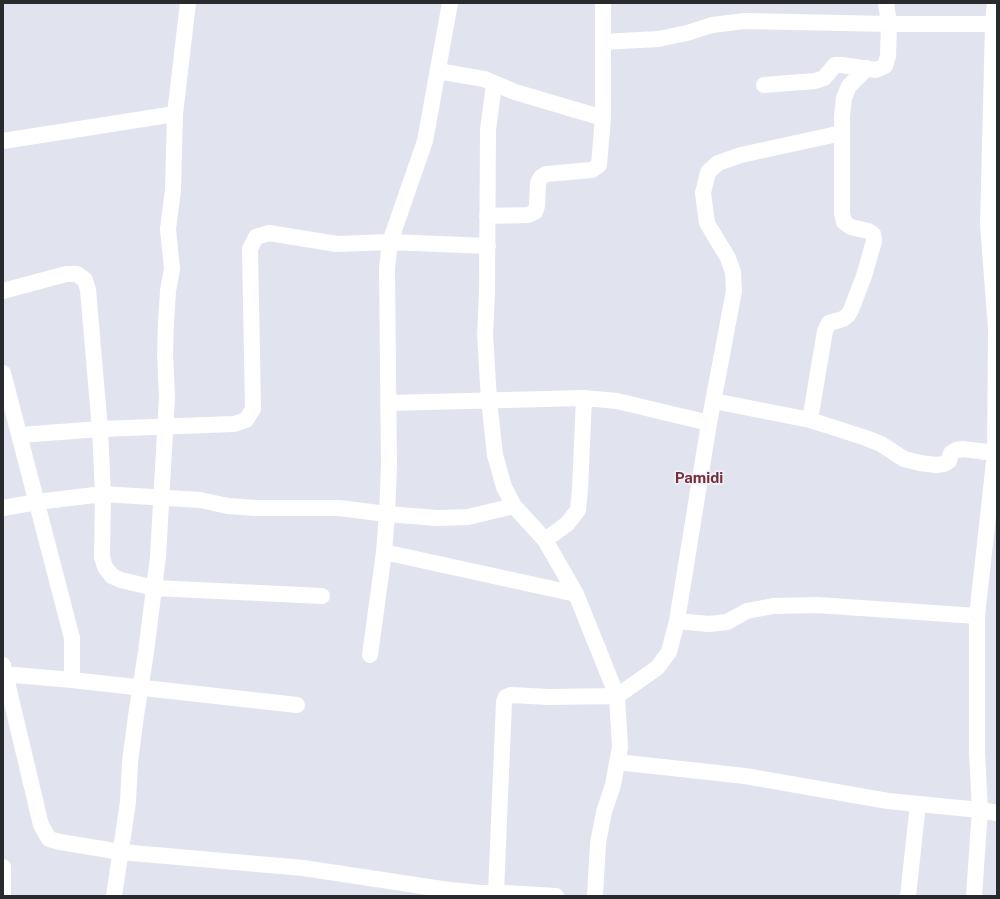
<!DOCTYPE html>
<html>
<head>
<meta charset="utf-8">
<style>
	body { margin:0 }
	#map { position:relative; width:1000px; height:899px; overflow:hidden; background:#e1e4ef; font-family:"Public Sans",sans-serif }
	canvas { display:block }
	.frame { position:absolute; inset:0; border:4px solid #292a2e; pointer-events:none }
</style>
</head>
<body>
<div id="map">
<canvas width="1000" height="899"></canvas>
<div class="frame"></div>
</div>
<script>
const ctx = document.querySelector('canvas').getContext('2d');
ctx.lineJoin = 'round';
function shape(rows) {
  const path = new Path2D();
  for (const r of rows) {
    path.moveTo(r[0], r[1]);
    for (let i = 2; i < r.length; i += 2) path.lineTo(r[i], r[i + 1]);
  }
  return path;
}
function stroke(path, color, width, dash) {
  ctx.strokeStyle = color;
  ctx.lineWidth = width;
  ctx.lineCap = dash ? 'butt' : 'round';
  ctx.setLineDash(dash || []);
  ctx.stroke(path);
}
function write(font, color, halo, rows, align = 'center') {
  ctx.font = font + ' "Public Sans",sans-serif';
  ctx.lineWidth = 3.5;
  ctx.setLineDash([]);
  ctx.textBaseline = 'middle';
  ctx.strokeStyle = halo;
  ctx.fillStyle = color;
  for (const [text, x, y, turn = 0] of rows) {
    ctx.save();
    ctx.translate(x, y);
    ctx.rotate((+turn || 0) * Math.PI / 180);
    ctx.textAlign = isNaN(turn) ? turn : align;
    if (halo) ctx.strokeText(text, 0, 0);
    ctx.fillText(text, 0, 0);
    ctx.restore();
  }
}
const minor = shape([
	[603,42,658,39,687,33,712,25,745,21,889,24,997,24],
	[438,71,484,79,515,92,603,118],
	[494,84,488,130,487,292,485,335,489,400,495,455,504,487,514,506,545,540,576,594,617,696,620,747,613,785,604,812,598,843,595,896],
	[764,85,815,81,824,78,835,65,842,65,876,70,885,66,888,56,889,24,886,3],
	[3,141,175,114],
	[487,216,528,215,535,212,537,206,538,183,541,177,546,174,592,170,599,165,603,118,603,3],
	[3,291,66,274,77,274,85,280,88,290,100,429,103,494,102,557,105,567,112,576,121,580,154,588,322,596],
	[3,373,72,638,72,680],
	[714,401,810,420,866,438,881,444,904,459,920,463,936,465,944,464,949,461,951,453,956,450,963,449,995,453],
	[388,403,584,398,617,401,709,423],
	[810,420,825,331,829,323,843,319,848,315,851,310,864,276,874,241,873,234,868,231,851,227,844,222,842,213,842,117,844,98,849,86,867,68],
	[20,435,100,429,234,424,246,420,253,409,250,249,256,237,269,233,337,244,390,242,488,246],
	[3,508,37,502,103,494,200,500,228,506,255,508,339,508,387,514,437,518,468,517,514,506],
	[545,540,567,524,578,510,580,489,584,398],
	[384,552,576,594],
	[677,621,709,624,727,622,747,611,773,606,817,605,977,616],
	[370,655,384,552,387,514,389,465,387,268,390,242,425,141,450,3],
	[3,665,41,825,49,839,60,842,121,852,303,868,449,890,481,893,505,893,556,896],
	[3,674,72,680,297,705],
	[617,762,745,776,888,801,980,810,997,813],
	[3,867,3,896],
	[496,893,504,702,506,697,511,695,549,697,617,696,657,668,669,652,677,621,709,423,734,291,733,272,728,258,707,223,703,193,708,172,718,163,741,155,842,133],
	[114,896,128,802,130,762,136,716,146,652,158,557,167,397,165,354,166,322,168,291,172,269,168,229,173,190,175,114,188,3],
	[908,896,918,804],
	[974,896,980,810,977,753,977,616,995,453,996,329,988,225,993,25,995,3]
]);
const districtNames = [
	["Pamidi",699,478]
];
stroke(minor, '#fff', 16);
write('bold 15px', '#773032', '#eef1fc', districtNames);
</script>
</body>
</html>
